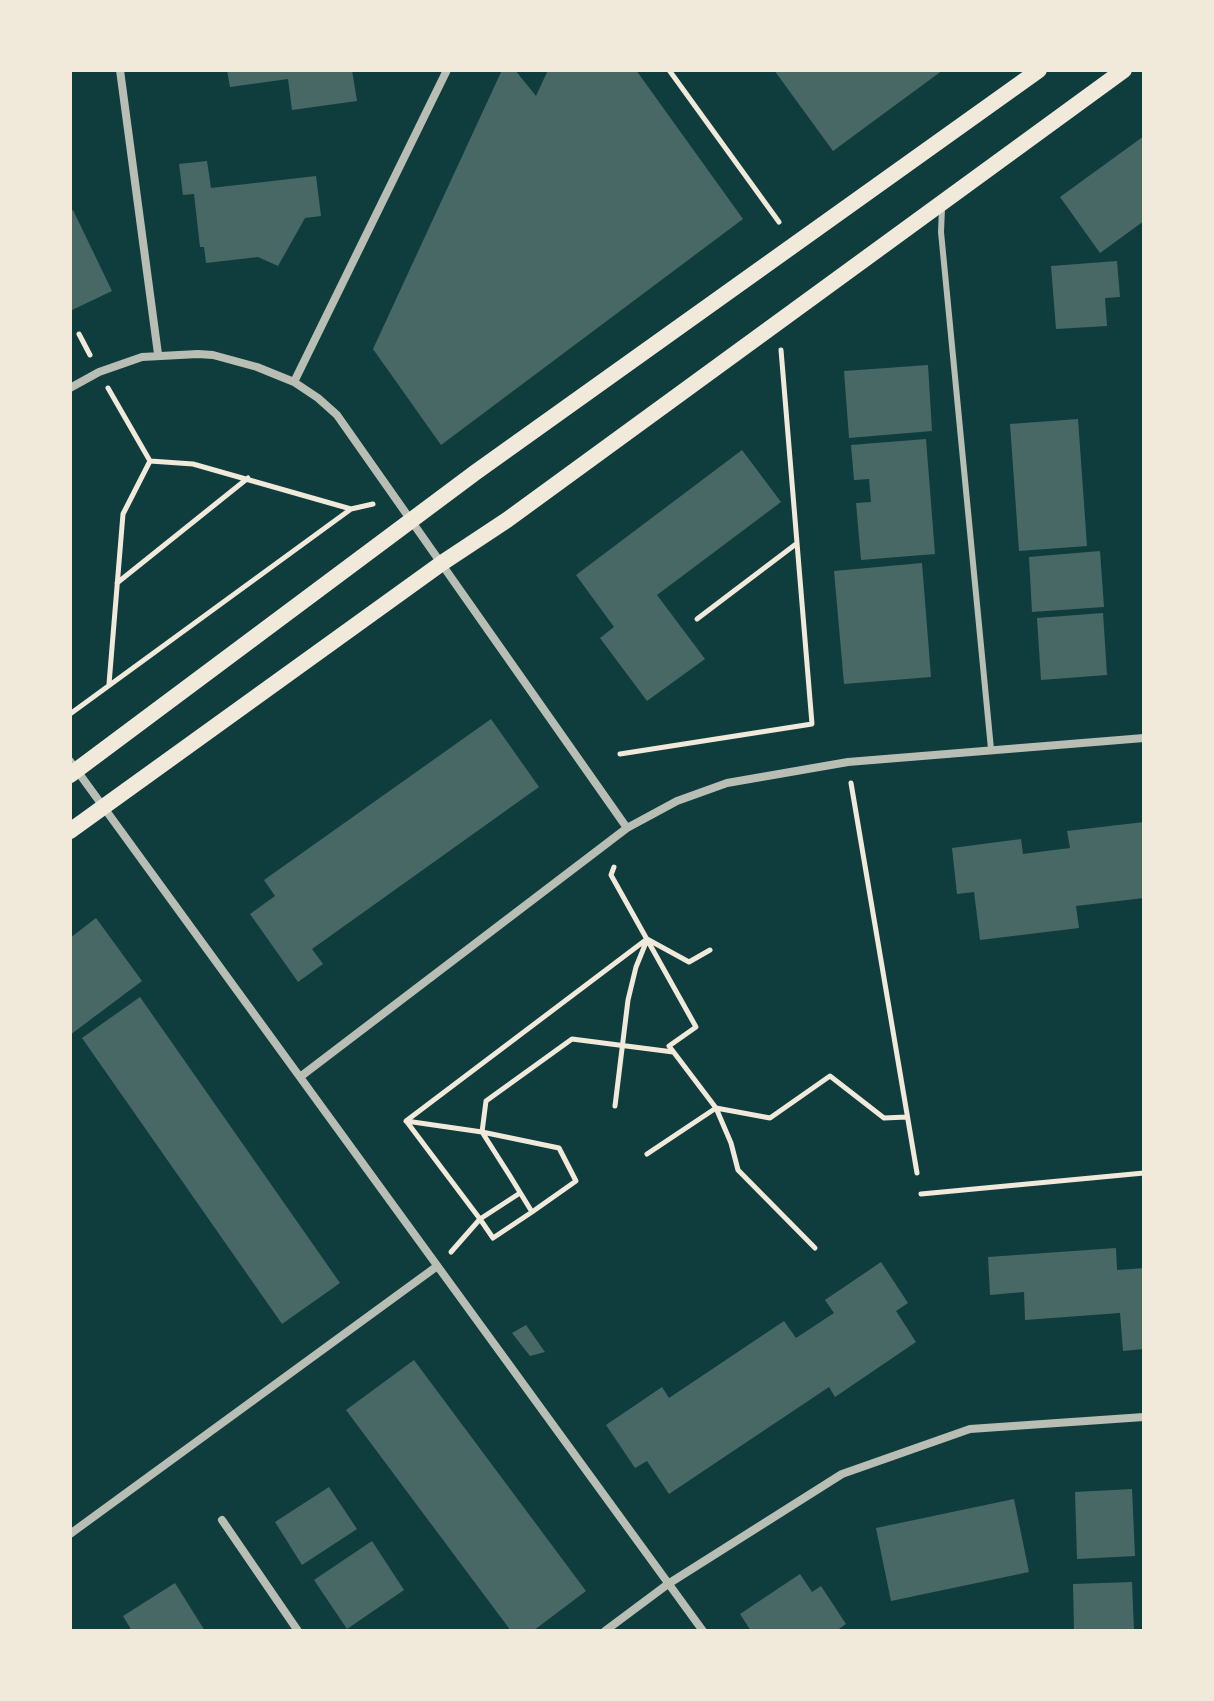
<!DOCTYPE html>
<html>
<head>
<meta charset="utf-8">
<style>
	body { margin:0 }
	#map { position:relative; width:1214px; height:1701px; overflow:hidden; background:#0f3d3e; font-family:Mulish,sans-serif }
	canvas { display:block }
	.frame { position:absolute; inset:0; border:72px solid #f1e9da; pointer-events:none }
</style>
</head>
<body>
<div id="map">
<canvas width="1214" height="1701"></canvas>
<div class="frame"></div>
</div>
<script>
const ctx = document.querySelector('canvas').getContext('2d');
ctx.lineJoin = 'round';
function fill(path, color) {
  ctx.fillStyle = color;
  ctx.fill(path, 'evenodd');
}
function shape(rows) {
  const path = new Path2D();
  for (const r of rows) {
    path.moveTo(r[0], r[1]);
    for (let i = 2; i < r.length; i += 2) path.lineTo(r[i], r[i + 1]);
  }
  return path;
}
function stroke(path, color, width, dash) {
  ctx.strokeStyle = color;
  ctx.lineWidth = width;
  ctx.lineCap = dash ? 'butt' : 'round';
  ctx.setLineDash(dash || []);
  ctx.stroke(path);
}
const building = shape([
	[227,70,352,70,357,101,292,110,288,79,230,87],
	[502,70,515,70,536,96,548,70,636,70,743,219,441,445,373,349],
	[774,70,943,70,833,151],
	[1144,136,1144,221,1100,253,1060,197],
	[207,161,211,188,316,176,321,216,305,218,278,266,258,257,206,263,204,247,200,247,194,194,183,195,179,164],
	[73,210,112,291,70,311,70,212],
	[1117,261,1120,297,1105,298,1107,326,1056,329,1051,266],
	[928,365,932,431,849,438,844,371],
	[1078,419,1087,546,1019,551,1010,424],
	[926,439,935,554,861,560,856,503,871,502,869,479,854,480,851,445],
	[742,450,781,502,657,595,705,659,647,701,600,638,614,627,576,575],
	[1100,551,1104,607,1032,612,1029,557],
	[922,563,931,677,844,684,834,571],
	[1103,613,1107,675,1041,680,1037,618],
	[491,719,539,787,312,949,323,964,298,982,250,914,275,896,264,880],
	[1144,822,1144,898,1076,906,1079,928,980,940,974,892,957,894,952,848,1021,839,1023,854,1070,848,1067,831],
	[96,918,142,981,70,1035,70,938],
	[140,997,340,1283,282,1324,82,1038],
	[1116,1248,1117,1270,1144,1268,1144,1349,1123,1351,1120,1313,1025,1320,1024,1292,990,1295,988,1257],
	[881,1262,908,1303,896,1311,916,1342,835,1397,829,1387,669,1494,647,1461,635,1468,606,1425,662,1387,669,1398,784,1321,796,1338,834,1313,825,1300],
	[526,1325,545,1352,530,1356,512,1333],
	[414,1360,586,1591,533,1631,511,1631,346,1410],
	[329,1487,357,1529,302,1565,275,1522],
	[1132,1489,1135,1556,1077,1559,1075,1492],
	[1014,1499,1029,1572,891,1601,876,1528],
	[372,1541,404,1590,347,1629,314,1580],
	[800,1574,812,1592,821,1586,846,1624,836,1631,751,1631,740,1614],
	[1132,1582,1134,1631,1074,1631,1073,1584],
	[175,1583,205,1631,132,1631,123,1616]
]);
const path = shape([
	[669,70,779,222],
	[79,334,90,355],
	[108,388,150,461,123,514,109,684],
	[150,461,193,464,351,509],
	[117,583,248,478],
	[697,619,796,544],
	[70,714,351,509,373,504],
	[620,754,812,724,781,350],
	[851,783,917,1173],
	[614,867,611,875,696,1027,669,1046,716,1108,731,1143,738,1170,815,1248],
	[615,1106,628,1000,636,967,647,940],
	[407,1122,480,1219,451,1252],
	[647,1154,716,1108,770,1118,830,1076,884,1118,907,1117],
	[520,1193,480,1219,493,1238,532,1212,510,1176,482,1132,486,1101,572,1039,673,1052],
	[921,1194,1144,1173],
	[532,1212,576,1181,559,1148,482,1132,406,1121,647,939,689,962,710,950]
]);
const service = shape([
	[942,208,941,232,991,749]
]);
const minor = shape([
	[120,70,158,354],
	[294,382,447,70],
	[70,388,99,372,142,357,198,354,213,355,257,367,294,382,318,398,337,415,627,828],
	[70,761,703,1631],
	[300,1077,627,828,677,801,727,783,848,762,1144,738],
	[222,1520,298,1631],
	[70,1534,436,1267],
	[605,1631,668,1584,842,1474,970,1429,1144,1417]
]);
const secondary = shape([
	[70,775,476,472,1039,70],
	[70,831,442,563,507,520,1124,70]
]);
fill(building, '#486865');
stroke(path, '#f1e9da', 5);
stroke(service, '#b8beb3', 6);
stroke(minor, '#b8beb3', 8);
stroke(secondary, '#f1e9da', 16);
</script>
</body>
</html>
